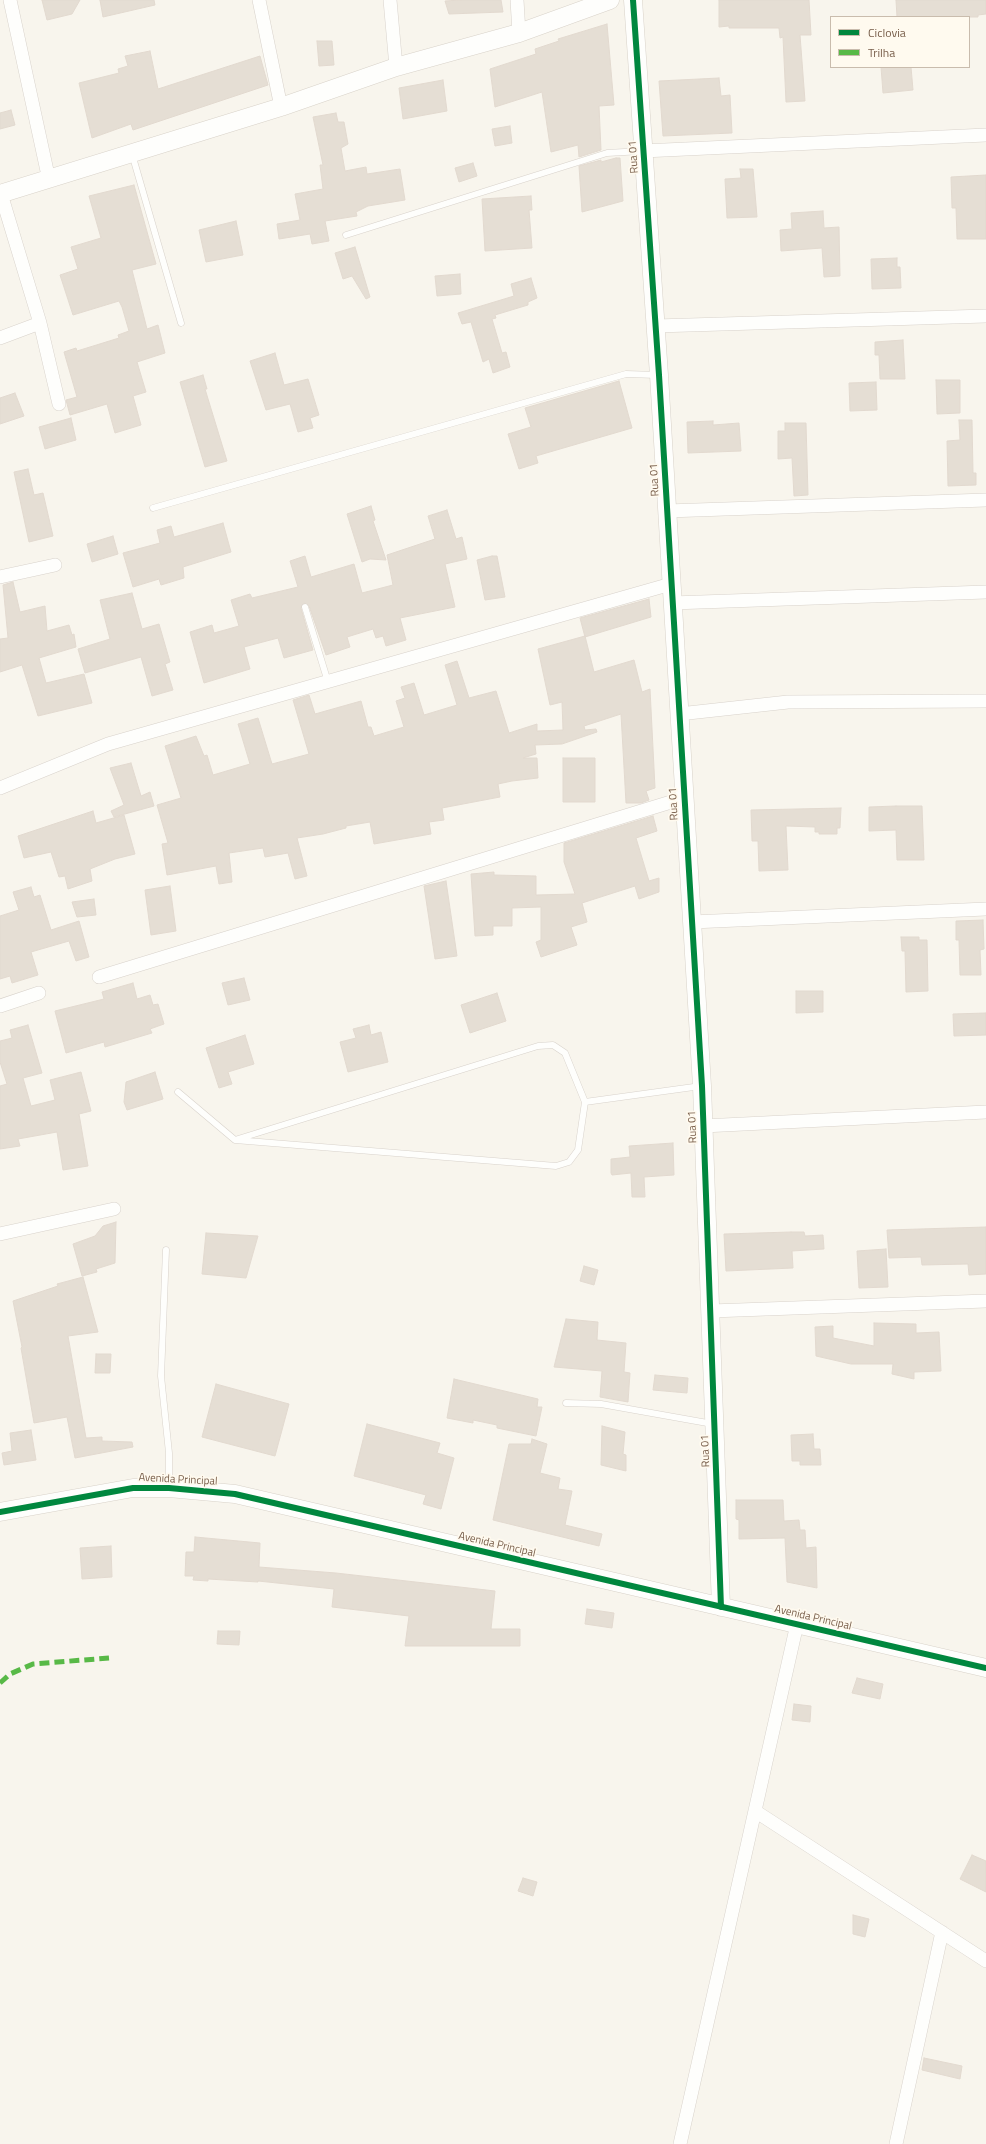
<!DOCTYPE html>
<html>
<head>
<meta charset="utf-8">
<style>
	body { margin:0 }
	#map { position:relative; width:986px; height:2144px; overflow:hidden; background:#f8f5ed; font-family:"Titillium Web",sans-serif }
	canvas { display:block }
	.legend { position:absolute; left:830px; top:16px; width:140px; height:52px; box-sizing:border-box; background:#fffaef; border:1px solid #c9bcad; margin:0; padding:5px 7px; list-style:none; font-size:12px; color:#795f4b }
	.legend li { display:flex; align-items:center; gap:8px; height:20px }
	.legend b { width:20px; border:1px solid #c9bcad }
</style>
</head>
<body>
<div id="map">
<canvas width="986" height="2144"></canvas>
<ul class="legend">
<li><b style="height:5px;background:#00873e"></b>Ciclovia</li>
<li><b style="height:5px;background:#58b947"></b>Trilha</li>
</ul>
</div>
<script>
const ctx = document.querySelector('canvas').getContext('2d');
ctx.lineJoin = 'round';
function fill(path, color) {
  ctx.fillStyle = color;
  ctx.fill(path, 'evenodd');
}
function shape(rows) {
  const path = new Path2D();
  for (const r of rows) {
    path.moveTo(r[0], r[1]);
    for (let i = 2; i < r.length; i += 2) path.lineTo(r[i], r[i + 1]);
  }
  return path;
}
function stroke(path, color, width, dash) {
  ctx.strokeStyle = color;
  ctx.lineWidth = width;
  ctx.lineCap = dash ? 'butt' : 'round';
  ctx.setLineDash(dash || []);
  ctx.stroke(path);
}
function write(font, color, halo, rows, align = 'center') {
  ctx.font = font + ' "Titillium Web",sans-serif';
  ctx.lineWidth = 3.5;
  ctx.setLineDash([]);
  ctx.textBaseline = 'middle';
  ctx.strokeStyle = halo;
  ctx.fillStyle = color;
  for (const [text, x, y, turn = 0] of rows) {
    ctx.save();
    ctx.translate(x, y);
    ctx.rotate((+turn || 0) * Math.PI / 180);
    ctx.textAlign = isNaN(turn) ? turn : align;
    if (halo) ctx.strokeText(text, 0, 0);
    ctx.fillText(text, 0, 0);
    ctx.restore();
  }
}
const building = shape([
	[42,0,80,0,72,14,47,20,42,0],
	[100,0,154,0,155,5,103,17,100,0],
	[461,0,501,0,503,12,449,14,445,1,461,0],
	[719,0,809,0,811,35,800,35,805,101,786,102,783,37,780,38,779,28,729,28,729,26,719,27,719,0],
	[896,0,986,0,986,14,978,15,978,17,897,17,896,0],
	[607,24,614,105,599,106,601,150,579,157,578,145,551,152,542,92,495,107,490,69,536,54,535,49,559,41,558,39,607,24],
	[317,41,332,41,334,65,319,66,317,41],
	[150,51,158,89,260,56,268,85,133,130,131,124,92,138,79,83,119,73,118,69,128,66,125,56,150,51],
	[881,67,911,67,913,90,883,93,881,67],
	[719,78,721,96,730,95,732,133,663,136,659,81,719,78],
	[443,80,447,111,403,119,399,88,443,80],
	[11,110,15,125,0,129,0,113,11,110],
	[336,113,338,122,344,122,348,144,341,148,345,171,366,167,367,174,400,169,405,200,368,206,356,212,357,216,325,221,329,241,312,244,310,234,279,239,277,224,300,220,295,194,323,189,320,165,323,165,313,117,336,113],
	[510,126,512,143,495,146,492,129,510,126],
	[616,158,620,158,623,201,582,212,579,166,601,160,601,162,616,158],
	[473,163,477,176,459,182,455,168,473,163],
	[740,169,753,169,757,217,727,218,725,179,741,178,740,169],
	[986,175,986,239,957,239,956,208,952,208,951,177,986,175],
	[134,185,156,264,132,270,147,329,158,325,165,353,137,362,146,392,133,396,141,425,115,433,107,404,70,415,66,400,77,397,64,352,76,348,77,351,119,338,118,335,129,331,122,307,119,301,73,315,60,275,78,269,71,247,101,238,89,196,134,185],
	[531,196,532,210,529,210,532,248,485,251,482,199,531,196],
	[823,211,824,228,839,227,840,276,824,277,822,248,781,251,780,230,792,229,791,213,823,211],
	[236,221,243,255,206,262,199,230,236,221],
	[355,247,370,297,366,299,352,276,343,279,335,253,355,247],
	[897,258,897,267,900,267,901,288,872,289,871,259,897,258],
	[460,274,461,294,437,296,435,276,460,274],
	[531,278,537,298,528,302,528,305,495,315,496,318,492,319,502,353,506,352,510,367,493,373,489,359,483,362,471,322,462,324,458,313,514,296,511,284,531,278],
	[903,340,905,379,880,379,879,355,875,355,875,342,903,340],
	[275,353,284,385,308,379,319,415,310,418,313,428,298,432,290,404,266,410,250,361,275,353],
	[203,375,207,389,205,389,227,461,205,467,180,382,203,375],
	[936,380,960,380,960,413,937,414,936,380],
	[619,381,632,428,536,456,538,463,519,469,508,434,531,427,525,408,619,381],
	[876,382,877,410,850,411,849,383,876,382],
	[15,393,24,416,0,424,0,398,15,393],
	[71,418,76,440,45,449,39,427,71,418],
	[959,420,972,420,973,473,976,473,976,485,948,486,947,441,960,440,959,420],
	[713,421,713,425,739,423,741,451,688,453,687,422,713,421],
	[785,423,806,423,808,495,794,496,792,458,778,459,778,431,785,431,785,423],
	[28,469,34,495,43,493,53,536,29,542,14,472,28,469],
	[371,506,375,520,373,521,386,560,370,559,362,562,347,514,371,506],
	[447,510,456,539,462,537,467,559,445,564,455,607,400,618,406,640,386,646,383,636,376,638,373,629,347,637,350,647,326,655,309,606,304,603,301,608,313,650,284,658,278,638,244,647,250,669,204,683,190,632,212,625,214,633,239,626,231,600,250,594,252,598,298,587,290,561,305,556,311,577,354,564,362,593,393,585,387,555,435,539,428,516,447,510],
	[223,523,231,552,183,567,184,578,161,585,159,579,133,587,123,553,160,543,157,530,171,526,174,537,223,523],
	[113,536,118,554,92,562,87,544,113,536],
	[492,556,497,556,505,597,485,600,477,560,492,556],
	[13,582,20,612,45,606,47,631,69,625,72,635,74,634,76,647,39,658,46,683,84,674,92,703,38,716,22,665,0,672,0,639,8,638,3,585,13,582],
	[132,593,142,629,159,624,170,662,165,664,173,690,152,696,141,657,85,673,78,649,110,639,100,600,132,593],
	[649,599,651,617,585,637,580,618,649,599],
	[585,636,594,672,634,660,642,692,650,689,655,788,646,791,649,800,641,803,626,803,621,714,584,726,585,730,596,729,597,732,562,744,535,745,536,754,523,758,537,758,538,778,512,781,498,784,500,797,442,808,444,820,429,822,431,834,374,844,370,822,346,826,346,828,323,834,297,838,307,876,295,879,288,853,265,857,263,848,229,853,232,882,219,884,216,866,167,875,162,844,168,843,157,805,181,798,165,746,196,736,204,756,207,755,213,775,250,764,238,724,258,718,272,764,309,754,293,700,309,695,315,714,361,701,368,727,371,727,374,736,404,727,396,701,405,698,401,687,414,683,424,715,457,705,445,665,457,661,469,698,496,691,509,733,537,724,537,731,563,730,562,702,550,705,538,649,585,636],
	[563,758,595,758,595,802,563,802,563,758],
	[131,763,141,796,150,792,154,806,114,817,111,811,124,805,110,768,131,763],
	[896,806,922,806,924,860,897,860,896,830,869,831,869,807,896,806],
	[841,808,840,828,837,828,837,834,819,834,819,832,815,832,815,827,786,826,788,870,759,871,758,841,752,841,751,810,841,808],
	[93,811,96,823,124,815,135,854,115,859,90,869,92,881,68,889,65,876,59,877,51,852,24,858,18,836,93,811],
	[653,816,657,831,636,838,649,881,659,878,659,892,639,899,635,886,582,903,587,922,571,927,577,945,541,957,536,942,541,940,541,907,512,908,512,926,493,926,493,935,475,936,471,874,494,872,494,875,536,876,536,895,575,894,564,862,564,843,653,816],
	[446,881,457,956,435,959,424,886,446,881],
	[170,886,176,931,151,935,145,890,170,886],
	[31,887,34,897,40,895,51,930,79,921,89,957,76,961,69,941,31,952,38,975,12,983,10,976,0,979,0,916,19,910,13,892,31,887],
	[94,899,96,915,77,917,72,902,94,899],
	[983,920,984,949,980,950,981,975,960,975,959,940,956,940,956,921,983,920],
	[901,937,919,937,919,940,927,940,928,991,906,992,905,951,902,951,901,937],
	[244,978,250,1000,228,1005,222,983,244,978],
	[133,983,137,999,150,995,153,1005,158,1004,164,1024,150,1029,152,1033,105,1047,104,1042,66,1053,55,1011,104,999,102,992,133,983],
	[796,991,823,991,823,1012,796,1013,796,991],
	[497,993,506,1021,470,1033,461,1005,497,993],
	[986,1013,986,1035,954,1036,953,1014,986,1013],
	[28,1025,42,1073,23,1078,31,1106,55,1100,50,1080,81,1072,91,1111,79,1114,88,1166,63,1170,57,1132,18,1139,20,1146,0,1149,0,1086,7,1084,0,1062,0,1041,12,1038,10,1030,28,1025],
	[369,1025,371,1035,381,1032,388,1062,348,1072,340,1042,356,1038,353,1029,369,1025],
	[245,1035,254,1064,228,1072,232,1084,219,1088,206,1048,245,1035],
	[155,1072,163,1099,127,1110,124,1102,126,1082,155,1072],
	[673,1143,674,1175,644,1177,645,1197,632,1197,631,1173,612,1175,611,1173,611,1159,630,1157,629,1146,673,1143],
	[116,1222,115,1263,96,1269,97,1272,82,1276,73,1244,95,1236,103,1226,116,1222],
	[986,1227,986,1274,969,1275,968,1264,922,1265,921,1257,889,1258,887,1230,986,1227],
	[791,1232,804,1232,805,1236,823,1235,824,1249,792,1251,793,1268,726,1271,724,1234,791,1232],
	[206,1233,258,1236,246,1278,202,1274,206,1233],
	[886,1249,888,1287,859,1288,857,1251,886,1249],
	[584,1266,598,1270,594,1285,580,1281,584,1266],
	[83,1277,98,1332,68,1336,86,1438,102,1437,102,1441,132,1442,133,1447,75,1458,67,1417,34,1423,21,1348,22,1347,13,1301,58,1286,57,1284,83,1277],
	[566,1319,598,1322,597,1340,626,1343,624,1372,630,1373,628,1402,600,1397,602,1371,554,1367,566,1319],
	[874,1323,916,1324,916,1333,939,1332,941,1371,914,1372,914,1379,892,1374,893,1364,851,1364,816,1356,815,1327,833,1326,833,1338,874,1346,874,1323],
	[96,1354,111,1354,110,1373,95,1373,96,1354],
	[655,1375,688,1378,687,1393,653,1390,655,1375],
	[454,1379,538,1399,537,1407,542,1407,536,1436,497,1428,497,1425,473,1420,473,1423,447,1418,454,1379],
	[216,1384,289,1404,275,1456,202,1437,216,1384],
	[367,1424,440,1443,437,1453,454,1458,441,1509,423,1504,426,1495,354,1476,367,1424],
	[602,1426,625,1432,623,1454,626,1455,626,1471,601,1465,602,1426],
	[31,1430,36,1460,4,1465,2,1453,12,1451,10,1433,31,1430],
	[813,1434,814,1449,820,1449,821,1465,800,1465,800,1461,792,1461,791,1435,813,1434],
	[532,1439,547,1444,540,1473,560,1478,558,1489,572,1491,565,1525,602,1534,599,1546,493,1520,509,1444,531,1444,532,1439],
	[736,1500,783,1500,784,1521,799,1520,800,1530,805,1530,806,1548,816,1547,817,1588,787,1582,785,1538,739,1539,739,1520,736,1519,736,1500],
	[195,1537,260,1543,259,1567,336,1573,495,1591,491,1629,520,1629,520,1646,405,1646,409,1616,332,1607,334,1589,258,1581,258,1582,208,1579,208,1581,193,1580,194,1576,185,1576,186,1552,194,1552,195,1537],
	[111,1546,112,1577,82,1579,80,1548,111,1546],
	[587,1609,614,1613,612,1628,585,1624,587,1609],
	[218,1631,240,1631,239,1645,217,1644,218,1631],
	[857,1678,883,1684,880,1699,852,1693,857,1678],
	[794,1704,811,1706,810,1722,792,1720,794,1704],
	[972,1855,986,1861,986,1892,960,1879,972,1855],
	[523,1878,537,1882,533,1896,518,1891,523,1878],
	[853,1915,869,1919,865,1937,853,1934,853,1915],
	[924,2058,962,2066,960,2079,922,2070,924,2058]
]);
const lane = shape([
	[132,154,181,323],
	[346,235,607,153,642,151],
	[153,508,626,374,657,375],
	[305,607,328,682],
	[178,1092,235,1140,556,1166,569,1162,578,1150,585,1102,701,1086],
	[238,1139,538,1046,553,1045,565,1053,585,1102],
	[166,1250,161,1376,169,1453,169,1486],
	[566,1403,601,1404,713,1424]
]);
const street = shape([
	[10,0,49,180],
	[259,0,281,107],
	[390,0,396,67],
	[517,0,519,33],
	[643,151,986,135],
	[1,194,40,323,59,404],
	[656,326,986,316],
	[0,338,40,323],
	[667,511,986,500],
	[0,577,55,565],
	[672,603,986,592],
	[679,714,788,702,986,701],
	[0,788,108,744,671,584],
	[692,922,986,909],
	[99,977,684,798],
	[0,1006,39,993],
	[703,1126,986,1112],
	[0,1234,114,1209],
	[711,1311,986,1301],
	[755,1811,986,1961],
	[680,2144,797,1624],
	[896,2144,942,1932]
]);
const secondary = shape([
	[633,0,659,375,702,1086,721,1607],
	[0,194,281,107,396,67,519,33,610,0],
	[0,1512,133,1488,169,1488,235,1494,986,1668]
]);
const quiet = shape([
	[0,1683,10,1674,33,1664,109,1658]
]);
const cycleway = shape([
	[633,0,659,375,702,1086,721,1607],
	[0,1512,133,1488,169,1488,235,1494,986,1668]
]);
const streetNames = [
	["Rua 01",634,157,-94],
	["Rua 01",655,480,-93],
	["Rua 01",674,804,-93],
	["Rua 01",693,1127,-92],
	["Rua 01",706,1451,-92],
	["Avenida Principal",178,1480,3],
	["Avenida Principal",497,1545,13],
	["Avenida Principal",813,1618,13]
];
fill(building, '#e5ded4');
stroke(building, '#e2d9cf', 1);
stroke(lane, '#d8d2cb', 7);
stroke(street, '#d8d2cb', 14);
stroke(secondary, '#d8d2c9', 19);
stroke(lane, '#fefefc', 6);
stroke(street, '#fefefc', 13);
stroke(secondary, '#fefefc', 18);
stroke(quiet, '#58b947', 5, [10, 5]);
stroke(cycleway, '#00873e', 6);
write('11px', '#795f4b', '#fffaef', streetNames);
</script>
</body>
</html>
